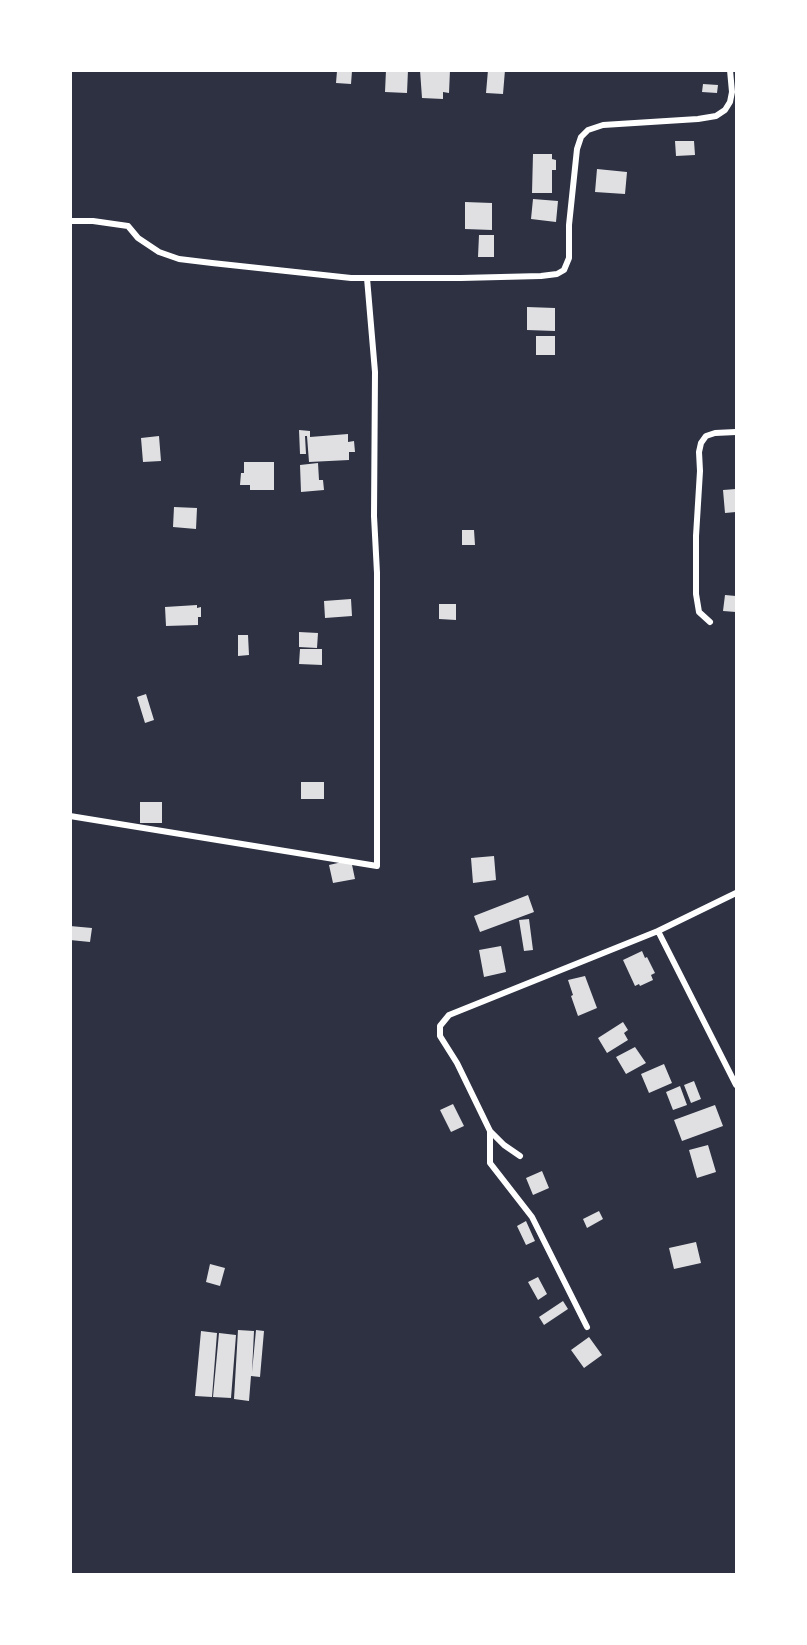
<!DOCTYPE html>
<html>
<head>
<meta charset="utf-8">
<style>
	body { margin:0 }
	#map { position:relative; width:807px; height:1645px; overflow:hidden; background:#2d3142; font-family:"Source Sans 3",sans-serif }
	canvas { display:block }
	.frame { position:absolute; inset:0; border:72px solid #fff; pointer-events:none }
</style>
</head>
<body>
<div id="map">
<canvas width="807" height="1645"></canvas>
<div class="frame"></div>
</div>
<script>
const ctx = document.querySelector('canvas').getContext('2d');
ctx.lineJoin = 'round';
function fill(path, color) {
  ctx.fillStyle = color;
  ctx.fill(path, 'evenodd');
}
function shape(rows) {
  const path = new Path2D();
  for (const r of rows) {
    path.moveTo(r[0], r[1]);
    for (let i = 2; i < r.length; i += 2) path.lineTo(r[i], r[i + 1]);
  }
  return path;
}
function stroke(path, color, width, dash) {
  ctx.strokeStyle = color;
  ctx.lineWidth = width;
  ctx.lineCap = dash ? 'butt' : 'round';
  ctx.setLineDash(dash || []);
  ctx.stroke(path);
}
const building = shape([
	[386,70,408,70,407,93,385,92],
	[420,70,450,70,449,93,443,92,443,99,422,98],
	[488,70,505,70,503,94,486,93],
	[337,71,352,71,351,84,336,83],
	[703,84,718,85,717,93,702,92],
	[675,141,694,141,695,155,676,156],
	[533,154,552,154,552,159,556,160,556,170,552,170,552,193,532,193],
	[597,169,627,172,625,194,595,192],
	[533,199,558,201,556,222,531,219],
	[465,202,492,203,492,230,465,229],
	[479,235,494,235,494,257,478,257],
	[527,307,555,308,555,331,527,330],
	[536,336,555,336,555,355,536,355],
	[299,430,310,431,310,437,348,434,348,442,354,441,355,452,349,452,349,460,309,462,307,436,305,436,306,454,300,454],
	[159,436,161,461,143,462,141,438],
	[244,462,274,462,274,490,250,490,250,485,240,485,241,473,244,473],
	[318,463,319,480,323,480,324,490,301,492,300,465],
	[736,489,736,512,725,513,723,490],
	[174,507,197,508,196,529,173,527],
	[462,530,474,530,475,545,462,545],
	[725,595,736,596,736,612,723,611],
	[351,599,352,616,325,618,324,601],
	[439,604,456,604,456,620,439,619],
	[197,605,197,608,201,607,201,617,198,617,198,625,166,626,165,607],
	[299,632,318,633,317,648,299,647],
	[238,635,248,635,249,655,238,656],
	[300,649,322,649,322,665,299,664],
	[146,694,154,720,145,723,137,697],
	[301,782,324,782,324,799,301,799],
	[140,802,162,802,162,823,140,823],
	[494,856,496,880,473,883,471,858],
	[351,860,355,879,333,883,329,865],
	[528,895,534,912,480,932,474,916],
	[529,919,533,950,524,951,519,920],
	[70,926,92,928,90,942,70,940],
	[501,946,506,972,484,977,479,950],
	[642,951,645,958,647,957,655,973,651,975,653,980,640,986,639,984,635,986,623,960],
	[585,976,597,1008,578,1016,571,996,573,995,568,980],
	[623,1022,628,1030,624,1033,628,1040,607,1053,598,1038],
	[635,1047,646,1063,626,1074,616,1057],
	[664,1064,672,1083,649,1093,641,1074],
	[694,1081,701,1099,691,1103,684,1085],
	[680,1086,687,1105,673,1110,666,1092],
	[453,1104,464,1126,451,1132,440,1110],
	[715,1105,723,1126,682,1141,674,1120],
	[708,1145,716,1172,697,1178,689,1150],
	[542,1171,549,1188,533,1195,526,1178],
	[599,1211,603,1219,587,1228,583,1219],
	[526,1221,535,1241,526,1245,517,1226],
	[696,1242,701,1263,674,1269,669,1248],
	[210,1264,225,1268,220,1286,206,1282],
	[538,1277,547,1294,538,1300,528,1282],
	[563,1301,568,1309,544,1325,539,1317],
	[238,1330,254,1331,252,1372,256,1330,264,1331,260,1377,251,1376,249,1401,234,1399],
	[201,1331,217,1333,212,1397,195,1396],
	[219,1333,236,1335,231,1398,213,1397],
	[589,1337,602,1355,584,1368,571,1350]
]);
const minor = shape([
	[70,221,93,221,128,226,138,238,159,252,179,259,212,263,351,278,461,278,541,276,557,274,564,270,569,258,569,225,577,149,581,137,588,130,603,125,698,119,716,116,725,110,730,102,732,92,730,70],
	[710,622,699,612,696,594,696,536,700,471,699,452,701,443,706,436,715,433,736,432],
	[70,816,377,866,377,573,374,516,375,372,367,278],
	[658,931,736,1085],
	[490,1131,490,1163,532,1217,587,1327],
	[520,1156,504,1145,490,1131,457,1063,440,1036,440,1026,449,1015,658,931,736,893]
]);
fill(building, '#e0e0e3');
stroke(minor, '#fff', 6);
</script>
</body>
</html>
